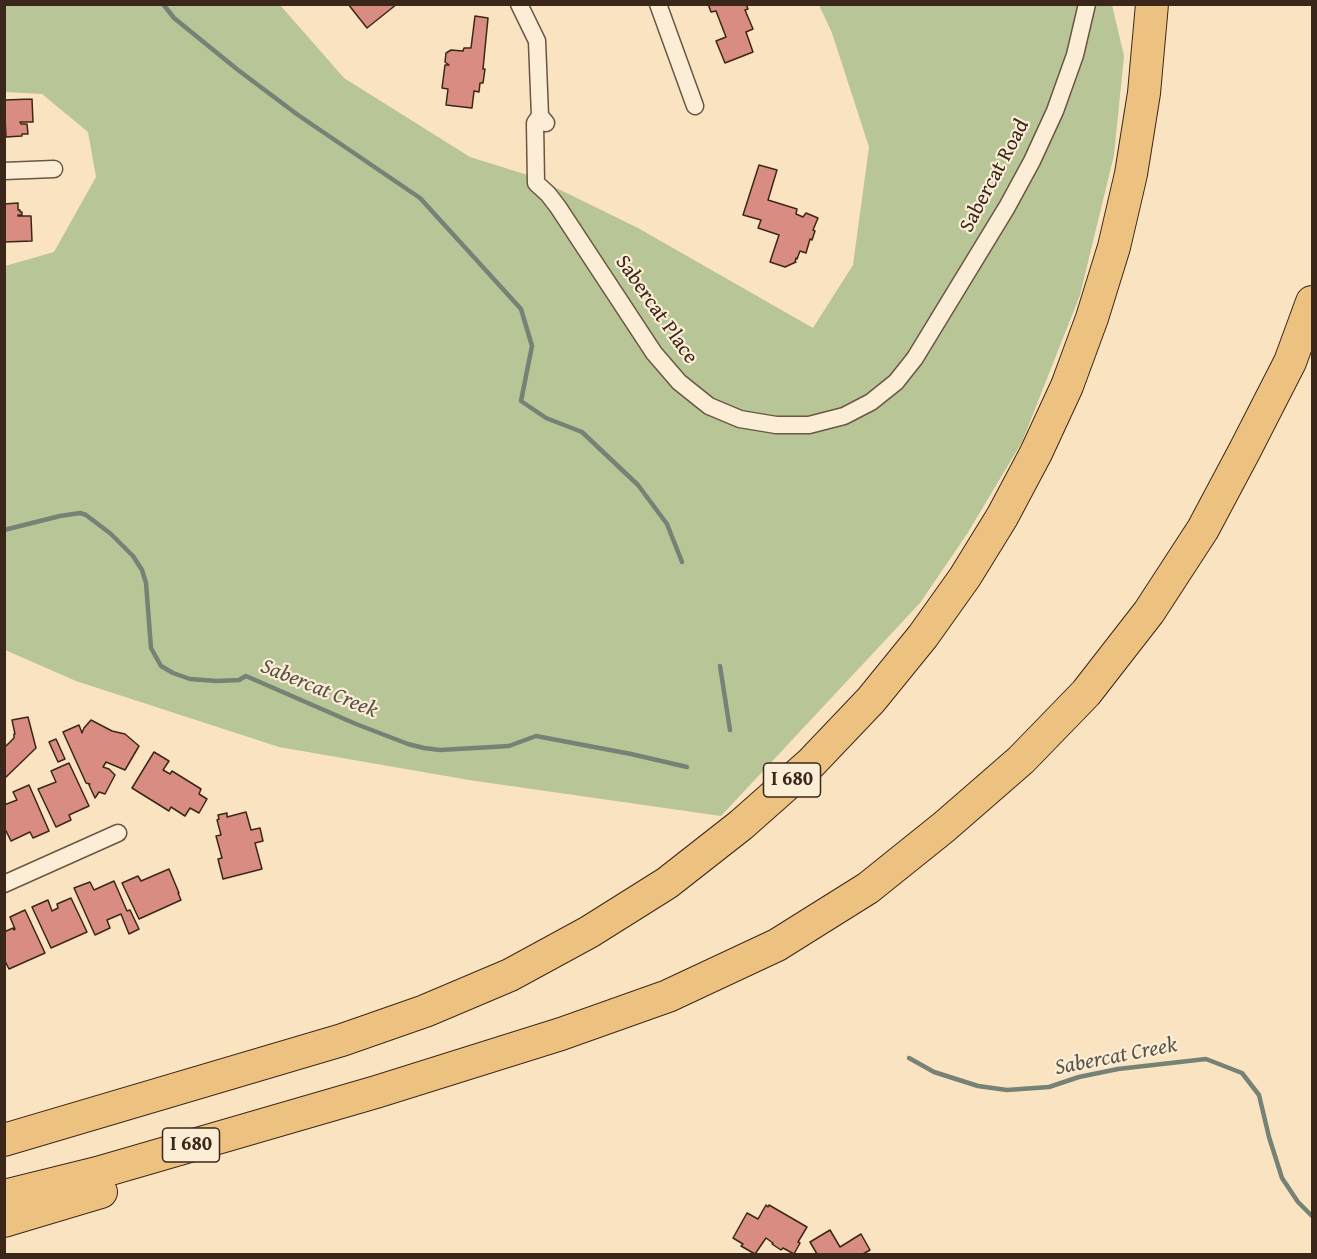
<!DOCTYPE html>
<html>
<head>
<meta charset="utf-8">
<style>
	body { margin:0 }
	#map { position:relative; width:1317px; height:1259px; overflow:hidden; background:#fae3c1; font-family:"Gentium Book Plus",serif }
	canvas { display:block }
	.frame { position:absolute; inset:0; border:6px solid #3b2719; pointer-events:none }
</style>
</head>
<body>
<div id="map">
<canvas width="1317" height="1259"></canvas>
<div class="frame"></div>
</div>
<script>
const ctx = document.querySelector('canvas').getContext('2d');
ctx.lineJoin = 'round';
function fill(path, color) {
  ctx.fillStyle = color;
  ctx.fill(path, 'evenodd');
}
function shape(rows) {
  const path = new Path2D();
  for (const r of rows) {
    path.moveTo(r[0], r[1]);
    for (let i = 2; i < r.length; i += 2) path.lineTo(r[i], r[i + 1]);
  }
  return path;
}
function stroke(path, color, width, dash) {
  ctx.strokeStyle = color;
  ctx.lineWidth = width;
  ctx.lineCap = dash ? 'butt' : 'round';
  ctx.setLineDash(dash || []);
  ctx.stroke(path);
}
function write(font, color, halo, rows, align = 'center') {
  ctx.font = font + ' "Gentium Book Plus",serif';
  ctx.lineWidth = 4.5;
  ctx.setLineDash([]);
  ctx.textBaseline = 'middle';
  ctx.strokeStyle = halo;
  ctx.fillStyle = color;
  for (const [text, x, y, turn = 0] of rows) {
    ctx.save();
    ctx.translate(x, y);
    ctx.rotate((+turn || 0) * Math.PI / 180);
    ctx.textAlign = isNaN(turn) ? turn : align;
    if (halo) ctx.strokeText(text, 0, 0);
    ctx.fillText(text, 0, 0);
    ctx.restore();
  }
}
const green = shape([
	[5,5,280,5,344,78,470,157,534,177,638,228,813,328,853,265,869,147,832,33,819,5,1112,5,1124,56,1114,155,1080,295,1022,442,967,534,920,603,721,816,469,780,279,747,76,681,5,650,5,266,54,252,96,177,88,132,42,94,5,92]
]);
const stream = shape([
	[163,4,174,18,238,70,298,115,420,198,521,309,532,346,521,401,546,418,582,432,638,485,667,524,682,562],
	[4,530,60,516,80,513,86,515,111,534,133,556,142,570,146,583,151,648,161,666,173,673,190,679,217,681,239,680,246,676,356,724,408,744,424,748,440,750,509,746,536,736,631,754,687,767],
	[720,666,730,730],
	[909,1058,934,1072,978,1086,1007,1090,1049,1087,1079,1077,1118,1069,1206,1059,1242,1073,1259,1095,1269,1137,1282,1178,1298,1202,1312,1216]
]);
const building = shape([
	[348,4,397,4,367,28,348,4],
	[708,4,746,4,748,9,745,10,753,29,746,32,753,52,725,63,716,41,726,37,716,11,711,12,708,4],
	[475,16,488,18,483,69,485,69,483,83,480,83,479,92,474,91,472,108,446,105,448,89,442,88,445,65,449,65,445,62,446,53,451,50,463,51,464,48,471,48,475,16],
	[32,99,33,122,20,122,21,124,27,124,28,134,22,134,22,136,6,137,4,100,32,99],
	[759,165,777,170,768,200,797,209,796,214,803,217,806,213,818,218,813,230,815,231,812,240,810,239,806,253,800,251,797,259,796,258,795,262,796,262,785,267,770,262,779,235,758,228,761,220,743,215,759,165],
	[18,203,18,210,20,210,20,212,22,212,22,215,18,215,18,216,31,216,32,241,4,242,4,204,18,203],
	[28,717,36,748,4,779,4,748,14,738,14,734,15,734,12,720,28,717],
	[91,720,112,731,125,734,139,746,125,770,106,762,103,767,109,769,115,775,105,794,99,792,95,798,89,785,90,784,86,783,63,732,79,725,82,733,84,728,91,720],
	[56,739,65,759,58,762,49,742,56,739],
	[154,752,169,761,163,770,170,774,172,771,201,789,199,794,207,799,199,813,190,808,185,816,171,807,169,811,132,788,154,752],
	[69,763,89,806,69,815,71,820,56,827,38,789,56,782,51,771,69,763],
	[29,785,49,831,33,838,30,832,11,841,4,827,4,805,17,800,13,792,29,785],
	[246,812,251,830,260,828,263,841,255,843,262,869,223,879,218,859,222,858,216,836,221,835,217,820,219,819,218,815,227,813,227,817,246,812],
	[169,869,179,893,178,893,181,900,139,919,122,883,138,876,141,881,169,869],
	[114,881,127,911,130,910,139,929,129,934,121,914,107,920,110,928,95,935,74,888,90,882,94,890,114,881],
	[71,898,87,932,51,948,32,907,48,900,52,911,58,908,57,904,71,898],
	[25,910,45,953,9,969,4,959,4,932,13,928,14,930,15,929,10,917,25,910],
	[766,1205,768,1207,769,1205,807,1227,798,1242,800,1243,794,1254,783,1248,781,1250,772,1244,773,1243,766,1238,755,1254,741,1246,743,1244,733,1238,747,1213,758,1219,766,1205],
	[830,1230,840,1247,861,1234,870,1250,863,1254,816,1254,817,1254,810,1242,830,1230]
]);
const minor = shape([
	[519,4,537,41,540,116,546,123],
	[658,4,695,106],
	[540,116,535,123,536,183,548,194,558,207,654,353,679,382,709,406,740,419,776,425,809,425,844,416,871,402,896,382,915,358,1007,207,1032,161,1055,111,1075,55,1087,4],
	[4,171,54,169],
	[4,884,118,833]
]);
const motorway = shape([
	[4,1140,342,1040,425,1011,510,975,589,932,667,883,741,825,811,763,871,700,923,636,965,577,1002,517,1036,453,1067,386,1092,318,1114,247,1131,174,1144,93,1152,4],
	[4,1196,97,1173,376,1092,561,1034,668,996,777,945,868,888,944,827,1021,760,1086,693,1149,612,1203,529,1245,450,1290,362,1312,302],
	[4,1221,101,1192]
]);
const shields = [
	[792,780,57],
	[191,1145,57]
];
const shieldNames = [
	["I 680",792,780],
	["I 680",191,1145]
];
const streetNames = [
	["Sabercat Road",995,176,-62],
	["Sabercat Place",656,310,55]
];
const waterNames = [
	["Sabercat Creek",319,689,22],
	["Sabercat Creek",1116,1057,-11]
];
fill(green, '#b8c597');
stroke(stream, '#768275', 4.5);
fill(building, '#d98c81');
stroke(building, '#3b2719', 1.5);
stroke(minor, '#6b5643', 19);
stroke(motorway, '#3b2719', 34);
stroke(minor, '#fcedd7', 16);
stroke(motorway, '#edc280', 32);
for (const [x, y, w] of shields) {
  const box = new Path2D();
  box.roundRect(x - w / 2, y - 17, w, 34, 4.5);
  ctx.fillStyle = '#fcedd7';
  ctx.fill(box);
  stroke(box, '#3b2719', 1.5);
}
write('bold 20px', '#3b2719', null, shieldNames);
write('21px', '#3b2719', '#fcedd7', streetNames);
write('italic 22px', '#595447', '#fcedd7', waterNames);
</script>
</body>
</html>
